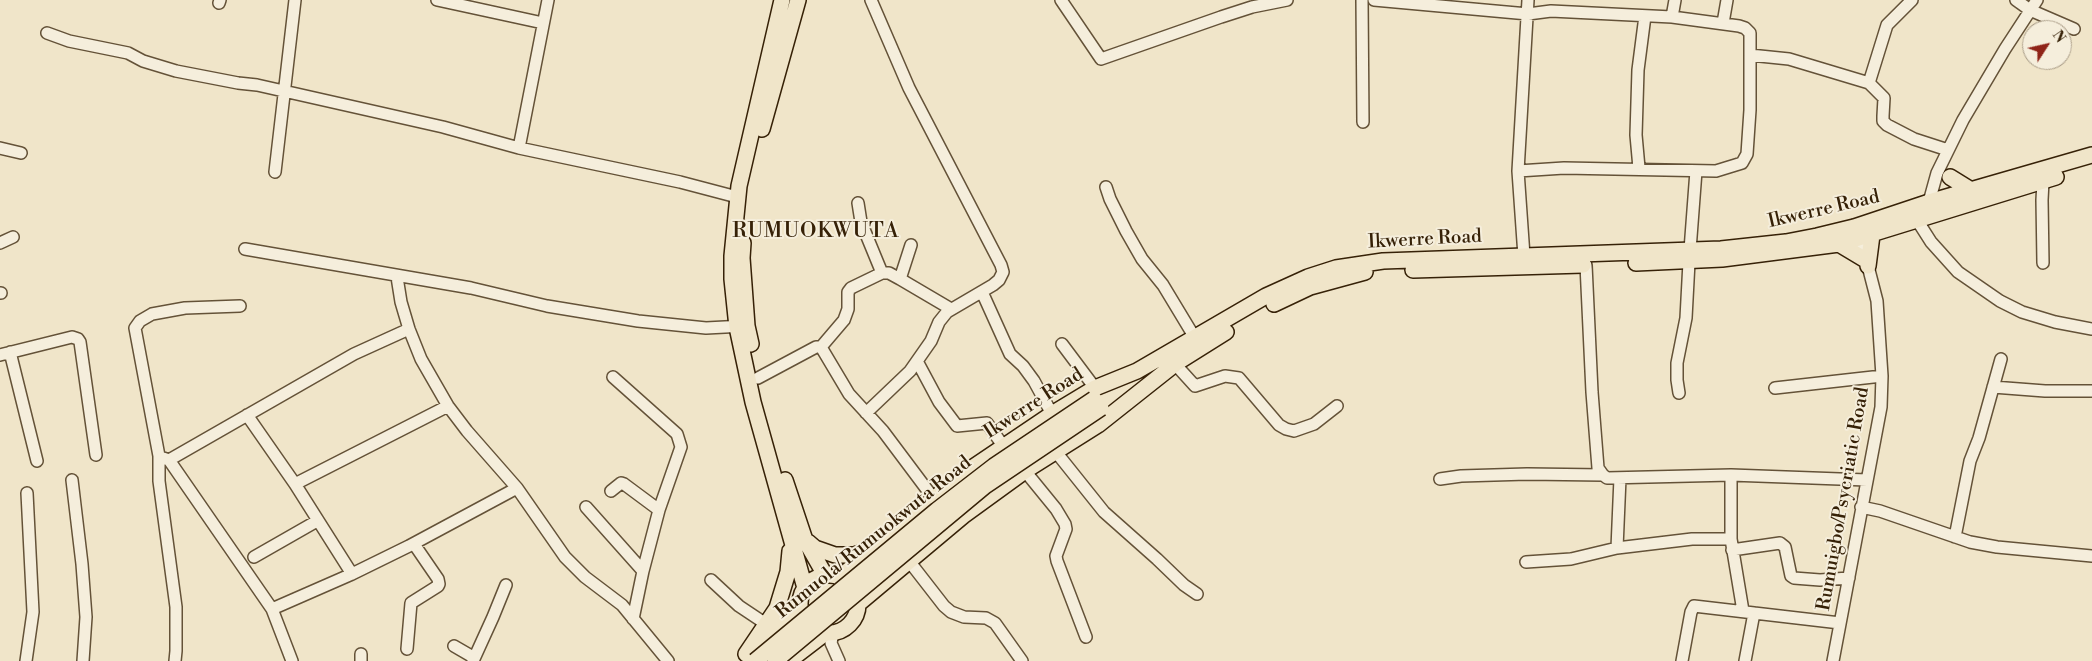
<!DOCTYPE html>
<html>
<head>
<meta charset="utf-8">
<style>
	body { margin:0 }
	#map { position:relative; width:2092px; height:661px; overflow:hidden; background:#f0e5c9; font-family:"Libre Bodoni",serif }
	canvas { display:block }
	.north { position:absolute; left:2022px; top:20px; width:50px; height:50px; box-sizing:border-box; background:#f5eedc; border:1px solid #a99c87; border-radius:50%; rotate:55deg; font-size:14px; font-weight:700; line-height:20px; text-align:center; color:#362107 }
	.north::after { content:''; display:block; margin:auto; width:18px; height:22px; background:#8f2418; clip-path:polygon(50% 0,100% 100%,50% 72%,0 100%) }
</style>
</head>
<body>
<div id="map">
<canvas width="2092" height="661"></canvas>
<div class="north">N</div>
</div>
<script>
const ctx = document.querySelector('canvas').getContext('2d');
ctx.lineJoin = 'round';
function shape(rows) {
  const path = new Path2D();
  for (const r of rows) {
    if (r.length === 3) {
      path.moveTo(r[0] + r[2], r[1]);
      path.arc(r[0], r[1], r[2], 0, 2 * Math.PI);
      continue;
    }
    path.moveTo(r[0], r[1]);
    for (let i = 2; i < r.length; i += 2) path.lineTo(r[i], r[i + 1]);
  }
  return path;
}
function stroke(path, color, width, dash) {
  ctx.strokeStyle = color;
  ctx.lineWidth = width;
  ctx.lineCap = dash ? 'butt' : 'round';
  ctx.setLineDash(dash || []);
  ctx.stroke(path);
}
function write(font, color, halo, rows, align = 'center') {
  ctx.font = font + ' "Libre Bodoni",serif';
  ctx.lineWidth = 4;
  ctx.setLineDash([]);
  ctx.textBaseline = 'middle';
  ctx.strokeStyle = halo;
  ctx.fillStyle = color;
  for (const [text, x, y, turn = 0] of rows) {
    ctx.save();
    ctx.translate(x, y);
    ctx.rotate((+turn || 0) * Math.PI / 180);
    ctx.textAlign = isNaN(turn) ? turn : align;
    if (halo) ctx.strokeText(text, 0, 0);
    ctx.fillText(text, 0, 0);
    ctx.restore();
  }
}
const minor = shape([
	[437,0,543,23],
	[1061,0,1101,59,1221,17,1252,7,1287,0],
	[1362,0,1363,122],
	[1374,0,1528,14,1551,11,1672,17,1739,26,1745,28,1750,33,1750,110,1747,154,1742,163,1716,171,1564,168,1518,171],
	[2016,0,2030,10,2074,29],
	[219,3,220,0],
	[1672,17,1675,0],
	[1723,23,1727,0],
	[47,33,69,41,128,53,143,61,176,71,238,83,257,85,443,127,519,148,680,182,737,197],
	[1750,55,1789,59,1869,83,1884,98,1883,116,1883,121,1887,125,1914,139,1948,150],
	[1869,83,1887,25,1912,0],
	[0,148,21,153],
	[519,148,548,0],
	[1639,168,1636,135,1638,70,1645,16],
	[275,172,295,0],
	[1106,187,1110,199,1126,231,1142,259,1163,285,1195,338],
	[1929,202,1937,173,1963,120,2005,49,2037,0],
	[858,203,861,222,882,273],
	[1917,220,1931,242,1958,272,2000,301,2022,312,2055,322,2092,329],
	[0,243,13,237],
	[245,249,471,288,547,306,638,321,706,328,744,326],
	[1690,250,1696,171],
	[1524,256,1518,171,1528,0],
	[2043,263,2042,200,2043,181],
	[1586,265,1592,392,1598,468,1603,475],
	[397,277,401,302,409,329,421,359,448,406,467,431,517,488,565,557,585,577,622,605,668,661],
	[900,279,911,245],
	[982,292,1010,354,1023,366,1034,381,1052,414],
	[0,293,1,293],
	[1062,344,1095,388],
	[821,347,849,394,883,431,934,499],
	[10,352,37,461],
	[0,355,72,337,78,339,80,342,96,455],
	[917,361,939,402,957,426,987,423,1004,447],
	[1175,364,1195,386,1225,376,1239,378,1279,425,1286,429,1294,431,1314,424,1337,406],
	[613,377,677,434,681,447,659,510,643,571,633,619],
	[758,378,816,347,821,347,844,320,848,309,848,292,851,288,882,273,889,273,900,279,951,309],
	[1993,387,2045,391,2092,391],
	[1775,388,1882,376],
	[1679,393,1677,380,1677,363,1686,318,1689,262],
	[866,413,910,371,931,341,939,322,947,312,993,285,999,280,1003,272,1001,265,909,88,871,0],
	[247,415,295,484,352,574],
	[1056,452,1104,512,1157,559,1184,585,1197,594],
	[163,458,169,460,272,609,292,661],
	[169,460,354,354,409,329],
	[1025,471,1056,509,1065,524,1066,529,1056,556,1057,561,1086,637],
	[1731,475,1731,539,1743,611],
	[1440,479,1461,476,1527,474,1603,475,1607,478,1731,475,1867,480],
	[72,480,82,564,86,617,83,661],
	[295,484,448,406],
	[611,491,621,483,624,484,659,510],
	[586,507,643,571],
	[1861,507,1880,511,1970,542,1997,547,2092,556],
	[1955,537,1970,461,1979,438,2001,359],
	[1617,548,1620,478],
	[1732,550,1780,543,1785,547,1791,576,1794,578,1820,580,1849,578],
	[254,557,317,521],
	[909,561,944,606,951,612,964,617,986,618,995,623,1022,661],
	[1526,562,1571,559,1617,548,1692,539,1731,539],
	[711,580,739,606,766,624],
	[272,609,352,574,409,546,517,488],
	[833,633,831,643,839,661],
	[454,646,473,657],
	[407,649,411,603,438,586,439,584,438,579,414,544],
	[361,654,361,661],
	[26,661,33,612,27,493],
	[175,661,176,651,176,607,159,481,159,456,135,328,140,321,152,314,185,308,240,306],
	[473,661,493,617,506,585],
	[1682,661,1691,612,1694,606,1840,623],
	[1745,661,1754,613],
	[1833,661,1881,407,1882,376,1877,301,1868,266,1855,231]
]);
const major = shape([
	[782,0,739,186,732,256,732,279,737,327,753,402,805,588],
	[762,129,798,0],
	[1950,177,1971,190],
	[743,243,742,258,747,326,751,344],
	[1839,244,1864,259],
	[1636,263,1722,259,1839,244,2056,177],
	[1868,266,1872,235],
	[1413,270,1583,265],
	[1274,304,1310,287,1365,272],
	[785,480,805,540,825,575],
	[808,542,815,548,835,555,854,555,869,550],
	[829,604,29],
	[839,578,966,472,1052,414,1095,388,1137,371,1266,296,1308,277,1336,268,1383,261,1721,249,1786,242,1817,236,1854,227,1929,202,2092,155],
	[858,604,963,516,1025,471,1098,425,1175,364,1226,332],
	[764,638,790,616,801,611],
	[746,654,777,608,788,572,790,551],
	[789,661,824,634]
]);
const majorBridge = shape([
	[755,661,937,510,994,466,1094,399],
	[775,661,985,486,1101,408]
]);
const streetNames = [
	["Ikwerre Road",1824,210,-13],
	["Ikwerre Road",1425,240,-3],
	["Ikwerre Road",1034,404,-33],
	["Rumuigbo/Psycriatic Road",1844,499,-80],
	["Rumuola/ Rumuokwuta Road",874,538,-39]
];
const quarterNames = [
	["RUMUOKWUTA",816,232]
];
stroke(minor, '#645238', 14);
stroke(major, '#362107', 18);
stroke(minor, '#f5eedc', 11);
stroke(major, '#f0e5c9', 15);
stroke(majorBridge, '#362107', 18, []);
stroke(majorBridge, '#f0e5c9', 15);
write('19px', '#362107', '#f5eedc', streetNames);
ctx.letterSpacing = '1px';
write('21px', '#362107', '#f5eedc', quarterNames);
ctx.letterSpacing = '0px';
</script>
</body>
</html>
